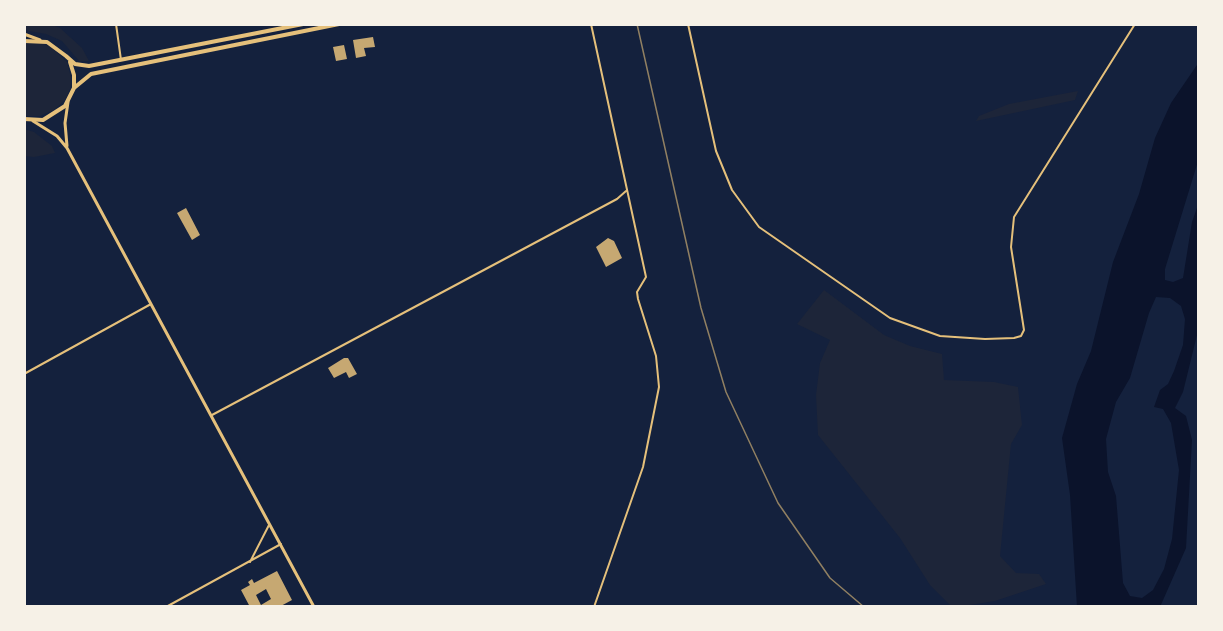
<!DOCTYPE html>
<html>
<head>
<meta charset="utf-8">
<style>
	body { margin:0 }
	#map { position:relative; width:1223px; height:631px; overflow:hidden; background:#14213d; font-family:"PT Sans Narrow",sans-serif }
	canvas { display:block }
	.frame { position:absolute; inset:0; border:26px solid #f6f1e7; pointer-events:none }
</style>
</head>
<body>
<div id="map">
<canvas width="1223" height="631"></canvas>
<div class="frame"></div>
</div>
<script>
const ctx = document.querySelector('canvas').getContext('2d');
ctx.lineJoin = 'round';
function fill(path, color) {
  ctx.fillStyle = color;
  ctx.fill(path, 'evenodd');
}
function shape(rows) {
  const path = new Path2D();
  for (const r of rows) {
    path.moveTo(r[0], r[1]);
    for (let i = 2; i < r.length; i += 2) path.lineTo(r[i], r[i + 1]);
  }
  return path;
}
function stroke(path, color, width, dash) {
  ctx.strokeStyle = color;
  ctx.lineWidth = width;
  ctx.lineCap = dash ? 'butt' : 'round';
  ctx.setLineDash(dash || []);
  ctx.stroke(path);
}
const green = shape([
	[24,24,50,24,60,28,82,48,89,61,79,61,62,41,46,34,29,31,24,29],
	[41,43,51,47,67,62,71,78,70,89,65,100,54,110,40,116,27,116,24,115,24,44],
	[1078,91,1075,100,976,121,979,116,1009,104],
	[24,129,34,132,52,146,55,153,34,157,24,156],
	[824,290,884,335,910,346,942,354,944,380,994,382,1018,387,1022,425,1011,444,1000,556,1016,573,1039,574,1046,584,995,601,957,607,952,607,930,585,900,538,818,435,816,395,820,363,830,340,797,324]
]);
const water = shape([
	[1199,62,1199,158,1165,269,1165,280,1173,282,1183,278,1192,222,1199,202,1197,335,1183,392,1175,408,1186,416,1192,440,1186,548,1160,607,1077,607,1070,495,1062,438,1077,384,1091,351,1113,262,1139,194,1155,138,1171,103],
	[1156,297,1170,298,1181,306,1185,319,1183,345,1174,371,1168,384,1160,390,1154,407,1163,409,1171,423,1179,470,1172,539,1164,569,1153,590,1142,598,1130,596,1123,583,1116,496,1108,472,1106,439,1116,402,1130,378,1149,313]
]);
const building = shape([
	[373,37,375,47,364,48,366,56,356,58,353,40],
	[344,45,347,59,336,61,333,47],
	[186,208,200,235,192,240,177,213],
	[608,238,614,241,622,258,606,267,596,247],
	[344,358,348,358,357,374,349,378,346,372,334,378,328,368],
	[277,571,292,600,279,607,250,607,241,590,250,585,248,582,252,579,254,583],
	[266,589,271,599,261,605,256,595]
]);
const minor = shape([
	[116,24,121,60],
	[591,24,646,277,637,292,638,299,656,356,659,387,643,467,594,607],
	[688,24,716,151,732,190,759,227,890,318,940,336,985,339,1014,338,1021,336,1024,330,1011,247,1014,217,1135,24],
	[24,374,151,304],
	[212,415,617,199,626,191],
	[250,562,269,525],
	[166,607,281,544]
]);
const tertiary = shape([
	[33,121,57,136,67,148,314,607],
	[67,146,65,123,68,102]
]);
const secondary = shape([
	[24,34,40,40]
]);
const primary = shape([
	[24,41,47,42,66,56],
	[66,56,75,64,89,66,303,24],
	[74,88,91,74,339,24],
	[24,119,43,120,65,106,74,88,74,75,70,62]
]);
const rail = shape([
	[637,24,701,308,726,392,778,503,830,578,864,607]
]);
fill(green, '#1d2539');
fill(water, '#0b132b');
fill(building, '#c6a872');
stroke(minor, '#e5c07b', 2);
stroke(tertiary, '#e5c07b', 3);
stroke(secondary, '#e5c07b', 3);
stroke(primary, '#e5c07b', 4);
stroke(rail, '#918062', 1.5);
</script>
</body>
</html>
